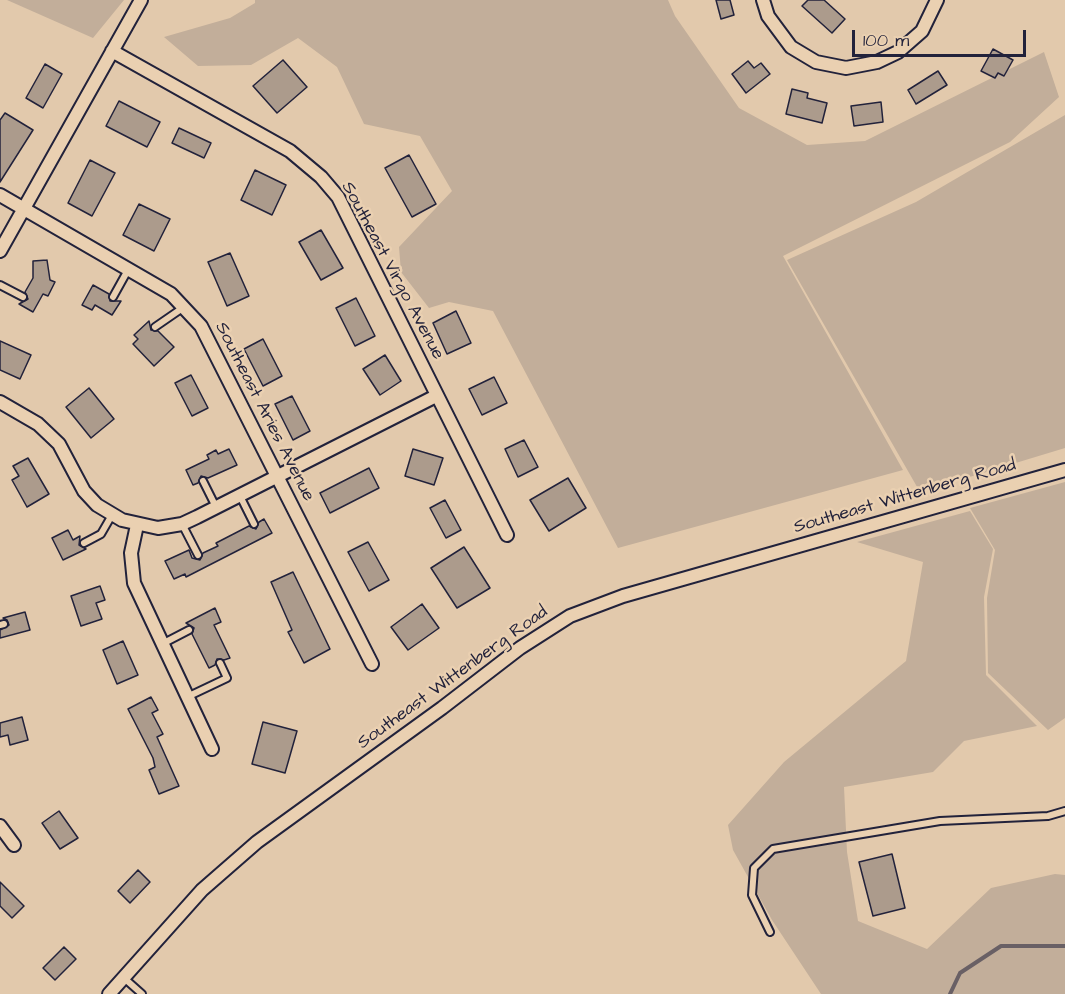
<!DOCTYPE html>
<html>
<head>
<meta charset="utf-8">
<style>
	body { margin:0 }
	#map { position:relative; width:1065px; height:994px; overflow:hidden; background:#e2c9ac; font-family:"Architects Daughter",sans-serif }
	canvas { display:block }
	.scale { position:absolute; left:852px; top:30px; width:174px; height:27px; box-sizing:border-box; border:3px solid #22223b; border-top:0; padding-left:8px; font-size:18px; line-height:21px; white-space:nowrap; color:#22223b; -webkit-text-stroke:4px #ead0b1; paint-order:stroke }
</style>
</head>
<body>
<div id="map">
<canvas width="1065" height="994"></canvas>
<div class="scale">100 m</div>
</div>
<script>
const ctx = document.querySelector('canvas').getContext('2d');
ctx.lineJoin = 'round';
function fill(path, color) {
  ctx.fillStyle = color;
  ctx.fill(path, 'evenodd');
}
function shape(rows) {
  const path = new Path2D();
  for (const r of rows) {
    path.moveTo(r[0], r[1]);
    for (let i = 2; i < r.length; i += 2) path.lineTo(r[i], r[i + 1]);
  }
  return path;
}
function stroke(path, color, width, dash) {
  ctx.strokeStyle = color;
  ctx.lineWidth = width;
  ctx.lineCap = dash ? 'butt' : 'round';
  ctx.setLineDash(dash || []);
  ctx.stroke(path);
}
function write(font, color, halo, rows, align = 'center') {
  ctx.font = font + ' "Architects Daughter",sans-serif';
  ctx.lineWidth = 5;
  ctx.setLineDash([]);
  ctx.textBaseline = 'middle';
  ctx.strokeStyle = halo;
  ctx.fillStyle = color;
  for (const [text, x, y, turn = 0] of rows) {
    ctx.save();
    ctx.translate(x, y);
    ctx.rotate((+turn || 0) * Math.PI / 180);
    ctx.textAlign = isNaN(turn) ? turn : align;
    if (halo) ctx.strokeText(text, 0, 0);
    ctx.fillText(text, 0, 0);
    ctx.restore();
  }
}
const green = shape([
	[7,0,124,0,93,38],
	[255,0,668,0,675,16,739,108,807,145,865,141,1044,52,1059,97,1010,142,783,256,903,470,618,548,493,311,449,302,429,308,401,272,399,247,452,191,420,136,364,124,337,67,298,38,251,65,198,66,164,37,230,18,255,3],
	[1065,115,1065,448,920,492,787,260,916,202],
	[1065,482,1065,718,1048,730,988,673,987,598,995,550,970,508],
	[970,511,993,549,984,597,986,675,1037,726,964,741,933,772,844,787,847,852,858,921,927,949,991,888,1055,874,1065,875,1065,994,821,994,772,920,733,850,728,825,784,762,906,661,923,562,857,542]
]);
const stream = shape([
	[950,994,960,973,1001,946,1065,946]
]);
const building = shape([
	[716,0,730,0,734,15,721,19,716,0],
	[808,0,824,0,845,19,832,33,802,6,808,0],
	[993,49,1013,60,1004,76,998,73,995,78,981,71,993,49],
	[283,60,307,87,277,113,253,86,283,60],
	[748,61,754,68,761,63,770,74,746,93,732,74,748,61],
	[45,64,62,74,43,108,26,98,45,64],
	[938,71,947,85,916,104,908,90,938,71],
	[792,89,808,93,807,98,827,103,822,123,786,114,792,89],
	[119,101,160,122,147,147,106,126,119,101],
	[881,102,883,122,854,126,851,106,881,102],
	[5,113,33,130,0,182,0,120,5,113],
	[179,128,211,143,204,158,172,143,179,128],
	[409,155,436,204,412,217,385,168,409,155],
	[90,160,115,173,92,216,68,203,90,160],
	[255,170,286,185,272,215,241,200,255,170],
	[139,204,170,219,154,251,123,235,139,204],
	[321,230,343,268,321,280,299,242,321,230],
	[230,253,249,296,227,306,208,262,230,253],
	[47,260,50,280,55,282,48,296,43,294,33,312,19,304,28,299,25,292,33,278,33,261,47,260],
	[93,285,109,294,110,301,121,301,112,315,95,305,92,310,82,305,93,285],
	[356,298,375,336,355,346,336,308,356,298],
	[456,311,471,343,447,354,433,323,456,311],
	[149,321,151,330,158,331,174,347,154,366,133,344,138,339,134,335,149,321],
	[263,339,282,376,263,386,244,349,263,339],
	[0,341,31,355,20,379,0,370,0,341],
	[385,355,401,381,380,395,363,369,385,355],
	[191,375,208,408,192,416,175,383,191,375],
	[494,377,507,403,482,415,469,389,494,377],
	[89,388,114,419,91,438,66,407,89,388],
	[292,396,310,431,293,440,275,404,292,396],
	[524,440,538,467,518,477,505,449,524,440],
	[229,449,237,465,208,478,201,476,198,483,193,485,186,470,209,459,207,455,216,450,218,454,229,449],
	[413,449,443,458,434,485,405,476,413,449],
	[28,458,49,494,27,507,12,480,19,476,13,466,28,458],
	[369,468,379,488,330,513,320,493,369,468],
	[568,478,586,508,549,531,530,500,568,478],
	[445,500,461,530,446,538,430,508,445,500],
	[264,519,272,533,186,577,185,574,174,579,165,561,189,550,192,558,200,560,203,553,218,546,216,543,249,526,256,529,259,522,264,519],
	[68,530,73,540,80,536,79,545,86,549,63,560,52,538,68,530],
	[368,542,389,580,369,591,348,552,368,542],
	[464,547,490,588,457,608,431,568,464,547],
	[293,572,330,649,304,663,288,632,292,630,271,582,293,572],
	[100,586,105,600,96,603,102,619,81,626,71,596,100,586],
	[422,604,439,628,408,650,391,627,422,604],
	[215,608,221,622,214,625,230,658,224,660,217,659,215,665,209,668,192,634,194,628,186,623,215,608],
	[25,612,30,630,0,638,0,630,9,625,7,620,3,618,25,612],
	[123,641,138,675,117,684,103,650,123,641],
	[151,697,158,710,152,713,163,734,157,737,179,786,159,794,149,770,155,767,153,758,128,709,151,697],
	[22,717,28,740,10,745,8,735,0,737,0,723,22,717],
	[263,722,297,731,285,773,252,764,263,722],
	[59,811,78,838,60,849,42,823,59,811],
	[892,854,905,908,873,916,859,862,892,854],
	[138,870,150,882,130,903,118,891,138,870],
	[0,882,24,906,12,918,0,906,0,882],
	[64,947,76,959,55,980,43,968,64,947]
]);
const service = shape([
	[0,285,23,297],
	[113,297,128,270],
	[155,327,184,307],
	[203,481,216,507],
	[240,496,254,524],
	[182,524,198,555],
	[84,543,101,534,112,515],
	[0,625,4,624],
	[162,644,189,630],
	[187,697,227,678,220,663],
	[770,932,752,895,754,868,773,849,940,821,1048,816,1065,811],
	[124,978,142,994]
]);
const minor = shape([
	[763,0,768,16,791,47,816,62,846,68,877,62,898,52,922,31,937,0],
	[112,51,290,151,321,177,338,197,507,535],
	[0,195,171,294,201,326,372,664],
	[0,251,141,0],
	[0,402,38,424,59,444,84,491,97,505,122,520,158,528,182,524,197,517,436,396],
	[137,525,131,553,134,583,212,749],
	[0,826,14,845],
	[109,994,202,890,257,842,442,708,520,648,570,616,623,596,1065,470]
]);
const streetNames = [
	["Southeast Virgo Avenue",392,271,62],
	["Southeast Aries Avenue",264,412,63],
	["Southeast Wittenberg Road",905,497,-16],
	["Southeast Wittenberg Road",453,678,-36]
];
fill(green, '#c2ae9a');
stroke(stream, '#696065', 4);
fill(building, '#ac9b8c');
stroke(building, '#22223b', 1.5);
stroke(service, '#22223b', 10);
stroke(minor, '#22223b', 16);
stroke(service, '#ead0b1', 6);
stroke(minor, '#ead0b1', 12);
write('18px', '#22223b', '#ead0b1', streetNames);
</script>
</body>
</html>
